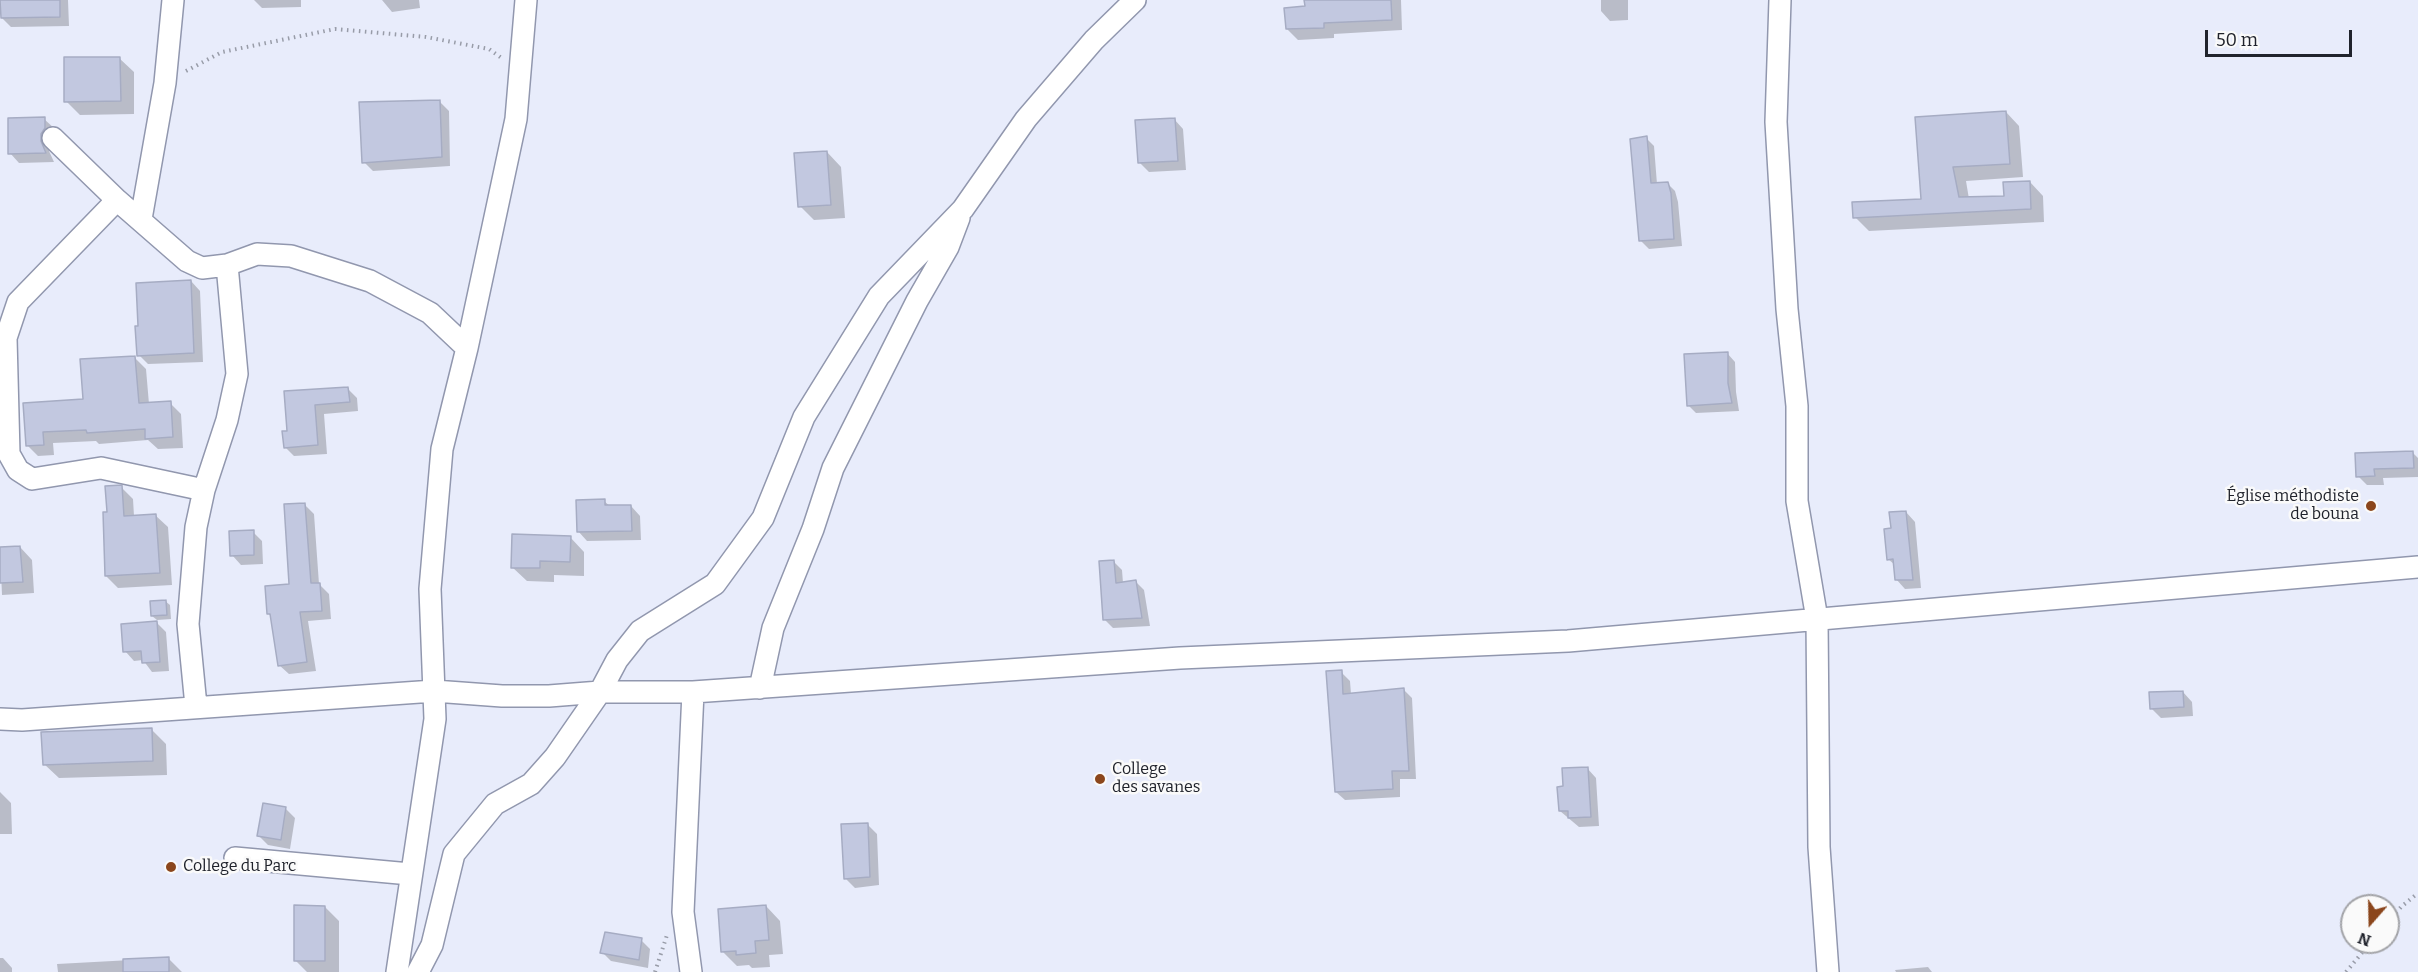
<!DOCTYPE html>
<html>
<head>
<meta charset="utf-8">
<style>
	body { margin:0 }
	#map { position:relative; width:2418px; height:972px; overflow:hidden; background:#e8ecfb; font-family:Bitter,serif }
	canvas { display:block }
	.north { position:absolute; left:2340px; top:894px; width:60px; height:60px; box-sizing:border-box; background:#fafafa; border:2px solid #a3a4a8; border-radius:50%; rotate:200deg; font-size:16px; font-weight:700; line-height:24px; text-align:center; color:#20232c }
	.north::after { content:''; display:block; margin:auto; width:21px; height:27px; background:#8b461c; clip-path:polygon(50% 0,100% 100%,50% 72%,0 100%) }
	.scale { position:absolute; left:2205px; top:30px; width:147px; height:27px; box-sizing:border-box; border:3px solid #20232c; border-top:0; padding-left:8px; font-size:18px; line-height:21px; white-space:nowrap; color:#20232c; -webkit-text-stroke:4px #fafafa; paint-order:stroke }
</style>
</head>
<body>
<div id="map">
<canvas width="2418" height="972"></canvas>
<div class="north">N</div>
<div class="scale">50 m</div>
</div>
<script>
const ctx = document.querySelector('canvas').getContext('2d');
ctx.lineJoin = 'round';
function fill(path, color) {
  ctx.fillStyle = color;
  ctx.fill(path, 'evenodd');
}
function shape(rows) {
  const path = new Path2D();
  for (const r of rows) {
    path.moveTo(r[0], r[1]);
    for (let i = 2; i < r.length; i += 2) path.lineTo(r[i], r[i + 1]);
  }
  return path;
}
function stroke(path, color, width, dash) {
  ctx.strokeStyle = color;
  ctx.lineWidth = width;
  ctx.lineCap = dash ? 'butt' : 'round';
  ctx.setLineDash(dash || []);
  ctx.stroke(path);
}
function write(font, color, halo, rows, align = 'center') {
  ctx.font = font + ' Bitter,serif';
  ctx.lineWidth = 5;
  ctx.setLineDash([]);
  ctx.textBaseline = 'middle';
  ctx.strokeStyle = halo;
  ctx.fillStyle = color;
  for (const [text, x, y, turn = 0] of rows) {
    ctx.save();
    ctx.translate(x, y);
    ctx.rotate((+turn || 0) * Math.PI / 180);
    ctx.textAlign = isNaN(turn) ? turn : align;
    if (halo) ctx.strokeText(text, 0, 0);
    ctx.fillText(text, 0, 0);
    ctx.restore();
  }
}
const shadow = shape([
	[2,0,68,0,69,26,11,27,2,18],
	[254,0,301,0,301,7,262,8],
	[382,0,419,0,420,8,392,12],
	[1306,0,1401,0,1402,30,1334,34,1334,38,1298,40,1287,29,1306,8],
	[1601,0,1628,0,1628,20,1610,21,1601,11],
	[119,58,134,72,134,114,80,115,66,101],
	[440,102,449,111,450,166,373,171,364,162],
	[2006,112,2019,126,2023,177,1966,181,1969,199,2006,197,2030,182,2043,196,2044,222,1869,231,1855,217,1923,201,1916,118],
	[44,119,54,128,49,151,54,162,19,163,10,153],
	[1174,119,1183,129,1186,170,1149,172,1140,163],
	[1646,138,1654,146,1657,184,1667,183,1675,191,1678,202,1682,246,1649,249,1641,241],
	[827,152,841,167,845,218,814,220,800,206],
	[191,281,200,291,203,362,148,364,139,355],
	[1727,353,1735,362,1736,392,1739,411,1696,413,1688,405],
	[135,358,146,369,149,404,170,403,181,414,183,448,158,449,148,440,99,444,96,441,53,443,54,455,38,456,27,445,24,404,84,401],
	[348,389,357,398,358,411,324,414,327,454,294,456,285,447,288,432,286,393],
	[2413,453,2418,458,2418,477,2383,478,2384,485,2367,485,2358,476],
	[121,487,133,499,134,516,155,515,168,527,172,585,118,588,106,576,108,513],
	[604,501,611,507,631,506,640,516,641,540,587,541,578,531],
	[305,505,314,514,319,584,329,594,331,619,308,621,316,671,289,674,279,665,272,617,268,613,291,586],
	[1906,512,1915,522,1921,588,1905,589,1896,579,1895,565,1888,559,1893,530],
	[253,532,262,541,263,564,241,565,232,555],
	[570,537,584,552,584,576,554,575,554,582,527,581,512,567],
	[20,547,32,560,34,593,2,595,0,549],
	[1114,562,1122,570,1123,583,1136,582,1144,590,1150,626,1113,628,1105,620],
	[165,601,170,605,171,619,157,620,152,616],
	[157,623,166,632,169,671,152,672,143,660,134,661,125,651],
	[1341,672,1350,681,1351,694,1403,689,1412,698,1416,779,1400,779,1400,797,1345,800,1336,792],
	[2183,692,2192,702,2193,716,2161,718,2151,708],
	[152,730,166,744,167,775,59,778,44,764],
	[1587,768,1596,778,1599,826,1579,827,1560,811,1564,788],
	[0,792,11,803,12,834,0,834],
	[285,808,295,818,290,849,268,845,259,836],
	[868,825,877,834,879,885,855,888,846,879],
	[766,906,780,921,783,954,769,955,770,967,752,968,749,965,737,966,723,952],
	[325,907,339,921,339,972,307,972,295,960],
	[641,940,650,949,648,968,611,961,602,952],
	[0,958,3,958,12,968,12,972,0,972],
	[168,958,182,972,58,972,57,964],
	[1928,967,1932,972,1896,972,1895,970]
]);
const building = shape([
	[0,0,60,0,60,17,1,18,0,0],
	[1304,0,1391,0,1392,20,1324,23,1324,28,1286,29,1284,8,1305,6,1304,0],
	[64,57,120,57,121,101,64,102,64,57],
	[440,100,442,157,362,163,359,102,440,100],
	[2006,111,2010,164,1953,167,1959,197,2004,196,2003,182,2030,181,2031,209,1853,218,1852,202,1921,199,1915,117,2006,111],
	[45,117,45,128,41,134,41,141,46,153,8,154,8,118,45,117],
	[1175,118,1178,161,1138,163,1135,120,1175,118],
	[1647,136,1651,183,1668,182,1671,193,1674,239,1639,241,1630,139,1647,136],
	[827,151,831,205,798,207,794,153,827,151],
	[191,280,194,353,137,356,135,326,138,326,136,283,191,280],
	[1728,352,1728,383,1732,403,1687,406,1684,354,1728,352],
	[135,356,139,403,171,401,173,437,145,439,145,429,87,433,86,430,43,432,44,445,26,446,23,403,83,399,80,359,135,356],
	[348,387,350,402,315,405,318,445,284,448,282,431,287,431,284,391,348,387],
	[2413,451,2414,468,2374,469,2375,476,2356,477,2355,453,2413,451],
	[122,485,124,516,156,514,160,573,105,576,103,512,107,512,105,486,122,485],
	[605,499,605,505,631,505,632,531,577,532,576,500,605,499],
	[305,503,311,583,320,583,322,611,300,612,307,662,278,666,270,614,267,614,265,586,289,584,284,504,305,503],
	[1906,511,1913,580,1895,580,1893,559,1887,560,1884,529,1891,528,1889,512,1906,511],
	[254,530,254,555,230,556,229,531,254,530],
	[512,534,571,536,570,562,540,561,540,568,511,568,512,534],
	[20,546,23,582,0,583,0,547,20,546],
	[1114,560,1116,583,1136,580,1142,618,1103,620,1099,561,1114,560],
	[166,600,167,615,151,616,150,601,166,600],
	[157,621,160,662,142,663,141,651,123,652,121,624,157,621],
	[1342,670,1343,694,1404,688,1409,771,1392,771,1393,789,1335,792,1326,671,1342,670],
	[2183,691,2184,707,2150,709,2149,692,2183,691],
	[152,728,153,761,43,765,41,732,152,728],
	[1588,767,1591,817,1568,818,1568,811,1559,811,1557,787,1563,786,1562,768,1588,767],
	[263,803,286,807,281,840,257,836,263,803],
	[868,823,870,877,844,879,841,824,868,823],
	[294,905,325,906,325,961,294,961,294,905],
	[766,905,769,940,755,941,756,953,736,955,736,951,721,952,718,909,766,905],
	[605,932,642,938,639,960,600,953,605,932],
	[169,957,169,972,123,972,123,959,169,957]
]);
const path = shape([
	[186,71,222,52,335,29,426,37,489,49,503,59],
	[2388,922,2401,907,2418,893],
	[655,972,667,935],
	[2346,972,2371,942]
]);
const minor = shape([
	[1780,0,1776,122,1787,309,1797,406,1797,501,1817,619,1819,847,1828,972],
	[53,138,117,200,187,261,202,268,227,265,257,254,291,256,370,281,430,313,467,348],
	[117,200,18,302,6,338,9,454,18,470,32,479,101,468,204,490],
	[141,219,165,83,173,0],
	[760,688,773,628,813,529,833,468,917,301,948,247,959,218],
	[196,706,188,624,196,527,204,490,227,420,237,374,227,265],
	[0,719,22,720,434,691,502,696,549,696,600,692,693,692,1180,658,1568,641,2418,567],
	[235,858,410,874],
	[397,972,435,719,430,589,442,449,467,348,516,119,526,0],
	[418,972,432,945,454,854,495,804,531,784,555,757,600,692,617,660,640,631,715,584,763,518,804,417,879,296,963,209,1026,119,1094,40,1135,0],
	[691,972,683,912,693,692]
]);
const markers = [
	[2371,506,6,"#8b461c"],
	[1100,779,6,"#8b461c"],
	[171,867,6,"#8b461c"]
];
const poiNames = [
	["Église méthodiste",2359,497,"right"],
	["de bouna",2359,515,"right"],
	["College",1112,770],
	["des savanes",1112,788],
	["College du Parc",183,867]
];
fill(shadow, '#0003');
fill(building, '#c2c8e0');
stroke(building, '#a6acc3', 1.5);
stroke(minor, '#9197ae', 24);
stroke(path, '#989ca8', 4, [1.5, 4.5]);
stroke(minor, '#fff', 21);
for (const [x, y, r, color] of markers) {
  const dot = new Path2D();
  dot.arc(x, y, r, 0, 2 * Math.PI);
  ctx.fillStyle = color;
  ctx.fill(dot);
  stroke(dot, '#fafafa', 2);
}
write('16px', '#20232c', '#fafafa', poiNames, 'left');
</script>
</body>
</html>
